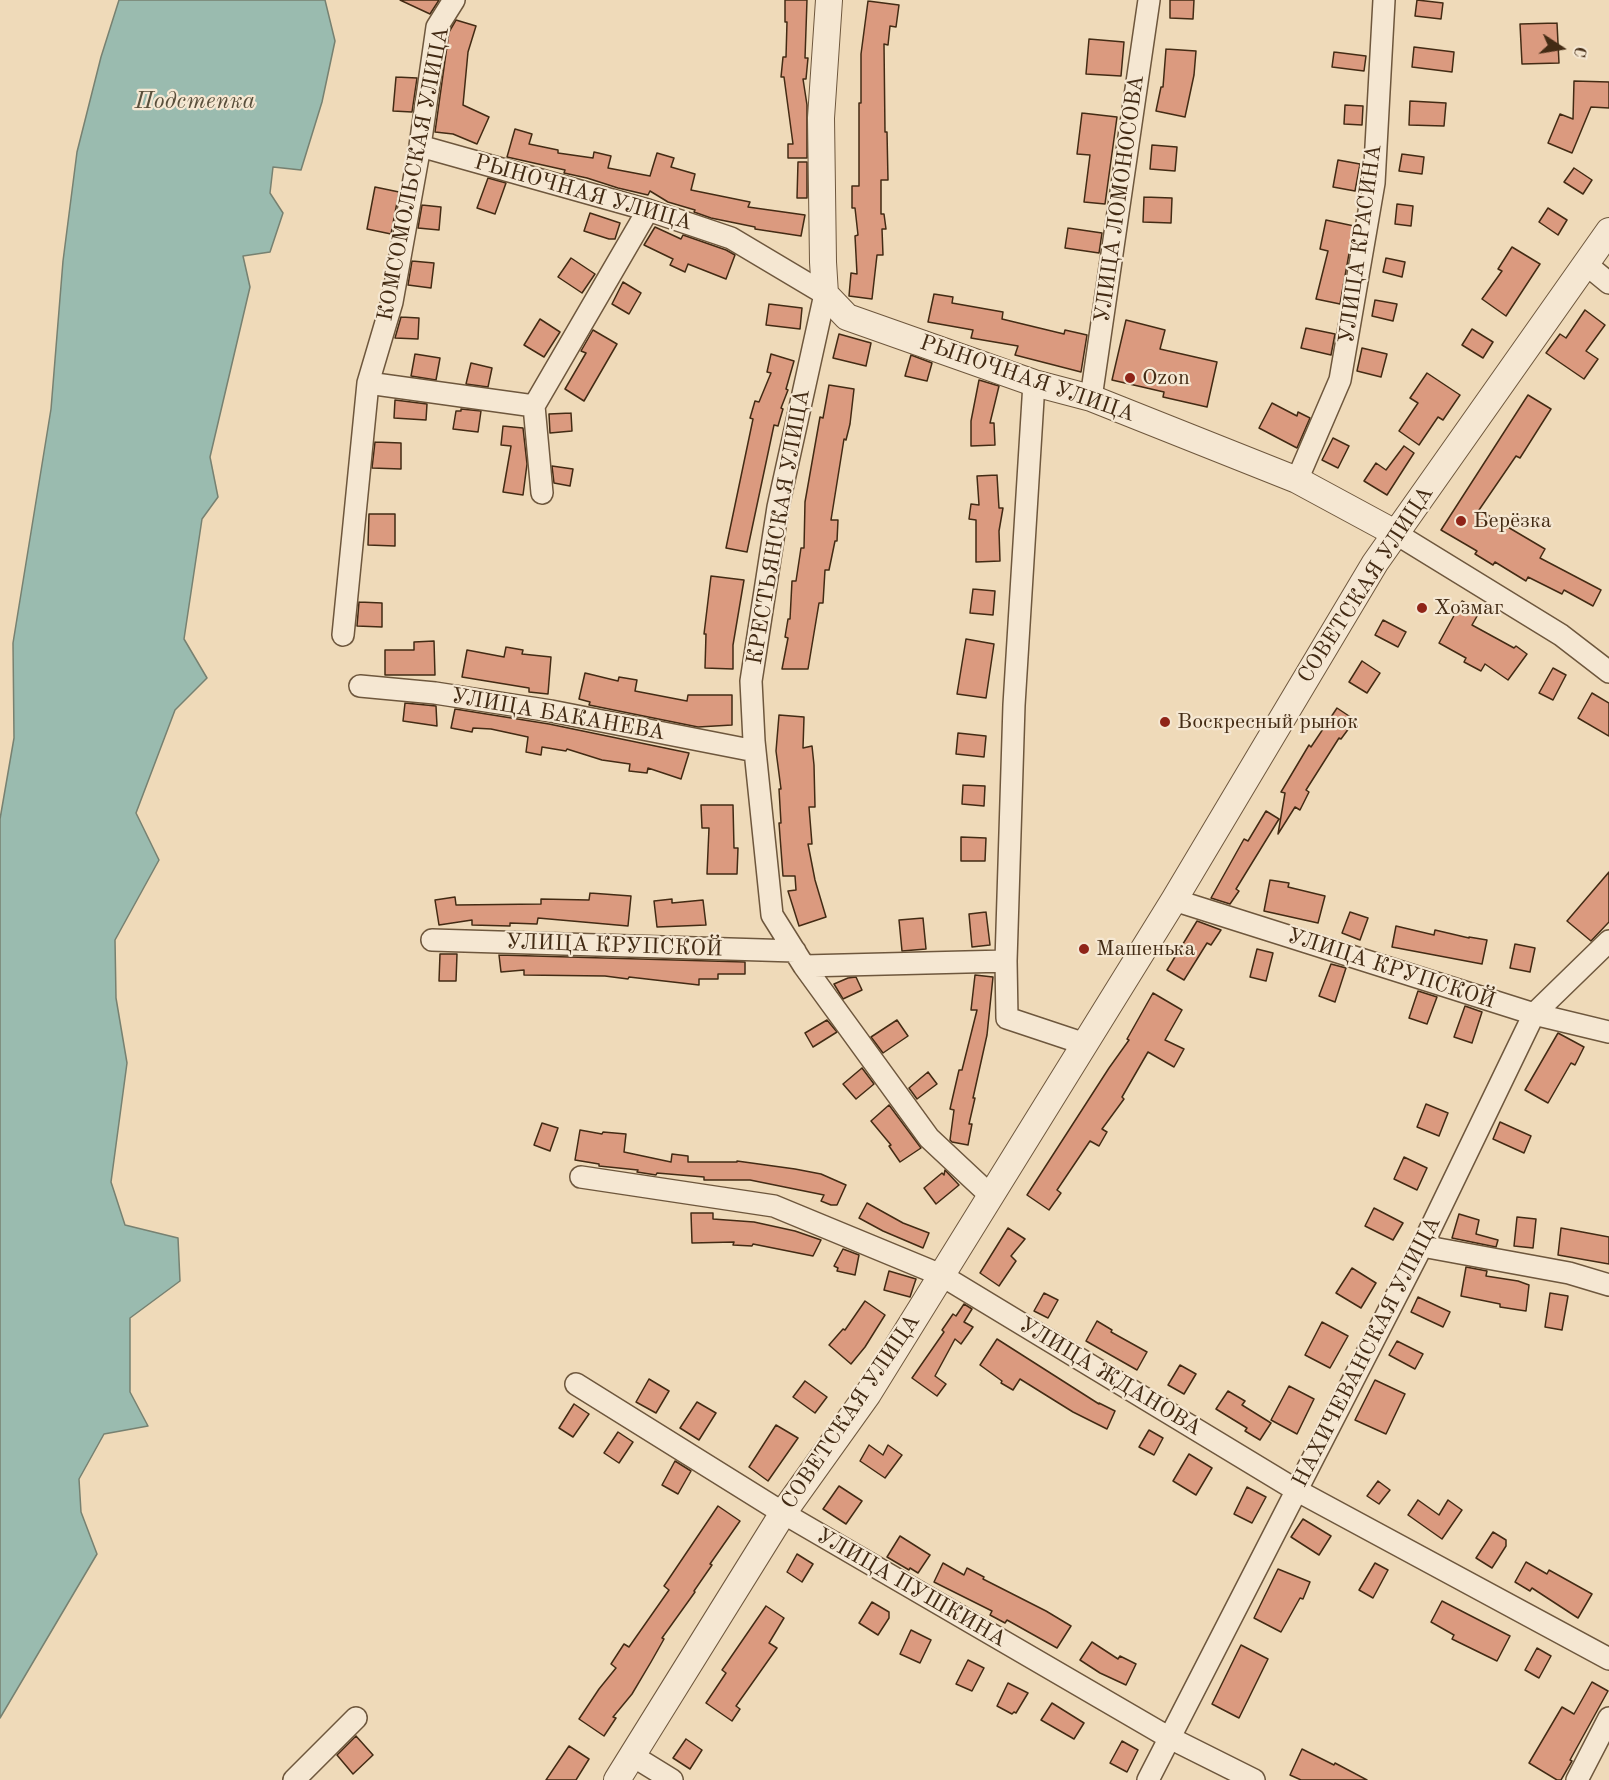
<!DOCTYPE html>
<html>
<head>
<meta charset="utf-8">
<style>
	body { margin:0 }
	#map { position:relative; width:1609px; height:1780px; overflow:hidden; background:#efdab9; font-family:"Old Standard TT",serif }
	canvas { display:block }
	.north { position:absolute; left:1531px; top:18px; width:60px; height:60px; -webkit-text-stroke:4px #f5e7d2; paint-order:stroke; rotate:102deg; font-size:16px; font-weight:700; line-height:24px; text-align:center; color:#432b14 }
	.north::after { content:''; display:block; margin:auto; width:21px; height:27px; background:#432b14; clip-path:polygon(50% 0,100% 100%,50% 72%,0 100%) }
</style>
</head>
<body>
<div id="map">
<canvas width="1609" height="1780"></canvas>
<div class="north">С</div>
</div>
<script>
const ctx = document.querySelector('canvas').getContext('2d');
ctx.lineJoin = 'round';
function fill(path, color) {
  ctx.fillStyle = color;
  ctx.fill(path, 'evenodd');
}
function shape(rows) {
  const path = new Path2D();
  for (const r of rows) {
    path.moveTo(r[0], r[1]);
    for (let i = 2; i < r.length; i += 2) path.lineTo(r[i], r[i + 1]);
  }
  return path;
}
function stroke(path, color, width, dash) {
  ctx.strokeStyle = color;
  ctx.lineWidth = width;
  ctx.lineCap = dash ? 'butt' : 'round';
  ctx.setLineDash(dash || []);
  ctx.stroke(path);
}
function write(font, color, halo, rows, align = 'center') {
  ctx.font = font + ' "Old Standard TT",serif';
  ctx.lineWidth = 4.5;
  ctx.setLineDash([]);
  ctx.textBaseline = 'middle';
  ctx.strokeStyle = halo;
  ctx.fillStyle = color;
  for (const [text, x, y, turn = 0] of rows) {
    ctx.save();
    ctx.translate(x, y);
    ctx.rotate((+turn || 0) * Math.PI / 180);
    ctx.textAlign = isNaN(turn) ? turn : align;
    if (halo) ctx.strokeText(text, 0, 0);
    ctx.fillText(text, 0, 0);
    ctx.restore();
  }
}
const water = shape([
	[119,0,325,0,335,41,322,102,301,170,273,167,270,193,283,213,270,252,243,256,250,287,210,457,218,497,202,519,184,639,207,678,175,710,136,813,159,860,115,940,116,998,127,1063,111,1182,125,1225,178,1238,180,1281,130,1318,130,1392,148,1426,104,1434,79,1479,81,1512,97,1554,0,1718,0,819,14,738,13,643,51,409,63,261,77,152,101,57,119,0]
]);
const building = shape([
	[400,0,439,0,430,14,400,0],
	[785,0,807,0,805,58,808,58,806,79,803,79,807,105,807,158,788,158,788,144,793,144,784,77,781,77,783,57,786,57,787,22,785,22,785,0],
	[1170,0,1194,0,1193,19,1170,18,1170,0],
	[1417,0,1443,3,1441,19,1415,16,1417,0],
	[868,1,899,5,896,27,890,26,888,45,884,44,885,132,887,132,888,180,881,180,881,214,884,214,886,229,882,229,883,255,877,255,872,299,849,296,851,273,857,274,855,236,858,235,855,208,852,208,852,186,859,186,859,103,861,103,861,54,868,1],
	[456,20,476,26,468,52,463,105,489,117,477,144,453,134,435,132,449,32,456,20],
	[1557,23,1559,63,1522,64,1520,24,1557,23],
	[1089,39,1124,42,1121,76,1086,74,1089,39],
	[1414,47,1454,52,1452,72,1412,67,1414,47],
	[1166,49,1196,51,1194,75,1185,117,1156,111,1161,87,1163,87,1166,49],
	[1334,52,1366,56,1364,71,1332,67,1334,52],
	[396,77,417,78,412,112,393,111,396,77],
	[1574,81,1609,82,1609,108,1591,107,1572,153,1548,143,1560,114,1573,119,1574,81],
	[1410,101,1446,103,1444,126,1409,125,1410,101],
	[1345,105,1363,106,1362,125,1344,124,1345,105],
	[1082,113,1117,117,1105,204,1084,202,1090,155,1077,154,1082,113],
	[515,129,532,134,529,144,558,150,558,153,593,158,594,152,611,156,608,168,650,176,657,153,674,158,671,167,695,174,691,190,750,202,748,207,805,215,801,236,755,229,755,227,711,218,694,212,695,210,668,202,650,191,648,195,618,188,587,178,564,173,565,170,507,157,515,129],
	[1152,145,1177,147,1175,171,1150,169,1152,145],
	[1402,154,1424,157,1422,174,1399,171,1402,154],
	[1338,160,1360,164,1355,191,1333,187,1338,160],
	[798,162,807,162,807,198,797,198,798,162],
	[1574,168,1592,180,1583,194,1564,182,1574,168],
	[488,178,506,183,495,214,477,208,488,178],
	[375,187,399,192,391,234,367,229,375,187],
	[1144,197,1172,198,1171,223,1143,222,1144,197],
	[1397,204,1413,206,1411,226,1395,224,1397,204],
	[422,205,441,207,439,230,418,228,422,205],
	[1548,208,1567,220,1558,235,1539,222,1548,208],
	[590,213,620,223,615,239,609,239,584,231,590,213],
	[1326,220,1354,226,1340,304,1316,299,1328,251,1320,249,1326,220],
	[655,227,681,239,683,235,726,250,735,255,726,279,688,264,685,272,670,265,673,259,644,245,655,227],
	[1068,228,1102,233,1099,253,1065,248,1068,228],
	[1512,247,1540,264,1506,316,1482,299,1502,271,1498,269,1512,247],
	[571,258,595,274,582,293,558,277,571,258],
	[1386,258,1405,262,1402,277,1383,272,1386,258],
	[412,261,434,263,431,288,408,285,412,261],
	[623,282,641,293,629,314,612,304,623,282],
	[934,294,953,297,952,303,1003,312,1002,319,1064,334,1065,330,1087,335,1081,372,1015,355,1018,346,971,338,973,330,928,322,934,294],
	[1375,300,1397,304,1393,321,1372,316,1375,300],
	[769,304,802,308,800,329,766,325,769,304],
	[1585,310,1605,325,1586,351,1598,359,1584,379,1546,353,1560,334,1566,338,1585,310],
	[401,317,419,318,418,339,395,338,401,317],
	[540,319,560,332,544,357,524,345,540,319],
	[1126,320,1165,330,1160,349,1217,362,1207,407,1163,397,1164,392,1112,380,1126,320],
	[1306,328,1335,334,1331,355,1301,348,1306,328],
	[1472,329,1493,342,1483,358,1462,345,1472,329],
	[593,330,617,344,584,401,565,389,586,353,581,351,593,330],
	[839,334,871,343,866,366,833,358,839,334],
	[1362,348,1387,354,1381,377,1357,371,1362,348],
	[415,354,440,358,436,380,411,376,415,354],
	[771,354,794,361,786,389,788,390,781,408,783,409,778,426,774,425,747,552,726,548,753,419,750,418,755,401,759,402,771,373,767,372,771,354],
	[911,355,932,363,927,381,905,376,911,355],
	[471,363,492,368,488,387,466,384,471,363],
	[1427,373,1460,395,1443,420,1438,417,1419,445,1399,431,1418,403,1410,398,1427,373],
	[979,380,999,386,990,423,994,423,995,445,971,446,971,421,979,380],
	[829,385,854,389,850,424,846,440,844,439,831,520,838,520,837,541,835,541,829,570,825,570,823,603,819,603,808,669,782,669,788,638,785,637,788,619,790,619,792,581,796,581,801,548,804,548,805,502,820,417,823,418,829,385],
	[1528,395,1551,409,1520,458,1516,456,1479,510,1545,549,1540,558,1601,590,1593,606,1564,590,1562,594,1528,577,1526,581,1495,562,1493,565,1475,554,1477,551,1441,530,1528,395],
	[395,400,427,404,426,420,394,418,395,400],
	[1272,403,1297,416,1298,412,1310,418,1297,448,1259,428,1272,403],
	[461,409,481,411,478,432,453,429,456,411,461,411,461,409],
	[571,413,572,431,550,433,549,414,571,413],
	[503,426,523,428,527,464,523,495,503,492,511,446,501,445,503,426],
	[1333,438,1349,446,1338,468,1322,460,1333,438],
	[375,442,401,443,401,469,372,468,375,442],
	[1404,446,1414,453,1387,495,1364,481,1376,463,1386,470,1404,446],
	[552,466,573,469,570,486,554,483,552,466],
	[997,475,999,508,1003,508,999,531,1000,561,976,562,976,520,969,519,971,504,979,505,977,476,997,475],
	[369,514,395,514,395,546,368,545,369,514],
	[711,576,744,580,733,645,733,669,705,668,706,634,704,634,711,576],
	[973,589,995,591,993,615,970,613,973,589],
	[1462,601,1480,611,1472,625,1514,648,1516,646,1527,654,1508,680,1485,664,1481,671,1464,662,1466,658,1439,643,1462,601],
	[359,602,382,603,382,627,357,626,359,602],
	[1383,620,1406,632,1398,647,1375,635,1383,620],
	[966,639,994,644,986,698,957,694,966,639],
	[434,641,435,675,385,675,385,650,414,650,414,642,434,641],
	[506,647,523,650,522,654,551,657,548,694,529,692,529,688,462,677,467,650,504,657,506,647],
	[1362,661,1380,673,1367,693,1349,682,1362,661],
	[1553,668,1566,675,1553,700,1539,693,1553,668],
	[585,673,618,681,619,677,637,680,635,691,687,701,688,695,732,695,732,725,698,727,589,705,590,702,579,699,585,673],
	[1592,693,1609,703,1609,736,1578,718,1592,693],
	[405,703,436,706,437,726,403,721,405,703],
	[1337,708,1355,720,1341,739,1339,738,1306,790,1309,792,1300,810,1295,807,1278,834,1285,793,1281,792,1309,745,1311,747,1337,708],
	[455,709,549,724,689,753,681,779,648,768,647,773,629,771,630,764,602,760,567,749,566,751,542,747,541,755,526,752,528,737,491,729,473,728,472,732,451,728,455,709],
	[779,715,804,717,803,748,812,746,814,765,815,807,809,807,812,844,808,844,815,880,826,917,799,926,788,891,796,890,795,876,783,876,779,823,781,823,779,789,781,789,776,751,779,715],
	[958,733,986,736,984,757,956,754,958,733],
	[963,785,985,786,984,806,962,804,963,785],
	[701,805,733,805,734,848,738,848,737,874,707,874,709,828,702,828,701,805],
	[1266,811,1279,819,1236,889,1239,891,1230,904,1211,898,1244,839,1248,841,1266,811],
	[961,837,986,838,985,861,961,861,961,837],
	[1609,872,1609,922,1591,941,1567,921,1609,872],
	[1270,880,1289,883,1288,887,1325,896,1318,923,1264,911,1270,880],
	[590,893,631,896,628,926,538,918,537,924,510,923,510,926,472,925,472,920,439,925,435,900,455,897,456,905,541,904,541,899,589,900,590,893],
	[672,899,672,903,703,900,706,925,657,927,654,901,672,899],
	[986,912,990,945,972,947,969,914,986,912],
	[1350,912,1368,918,1360,940,1342,933,1350,912],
	[923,918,926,949,902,951,899,920,923,918],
	[1197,921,1221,930,1211,945,1207,943,1184,980,1167,970,1197,921],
	[1396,926,1434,935,1435,930,1469,938,1469,937,1487,940,1482,964,1392,947,1396,926],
	[1515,944,1535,948,1530,972,1510,968,1515,944],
	[1257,949,1273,953,1266,981,1250,977,1257,949],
	[440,954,457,954,456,981,439,981,440,954],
	[499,955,745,962,745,974,718,974,718,979,699,979,699,985,629,977,628,979,605,976,524,975,524,970,501,972,499,955],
	[1331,964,1346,968,1335,1002,1319,996,1331,964],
	[975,975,993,977,987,1035,973,1098,975,1098,969,1124,972,1124,968,1145,952,1142,950,1140,954,1110,950,1109,959,1070,962,1070,977,1010,971,1010,975,975],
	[856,977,862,990,843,999,834,984,848,978,856,977],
	[1418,991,1437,997,1427,1024,1409,1018,1418,991],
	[1153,993,1182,1010,1165,1040,1184,1049,1174,1067,1148,1052,1122,1097,1124,1099,1102,1129,1107,1132,1099,1146,1090,1141,1057,1190,1061,1193,1049,1210,1027,1195,1109,1068,1129,1040,1127,1039,1153,993],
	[1465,1006,1482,1012,1472,1043,1454,1037,1465,1006],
	[827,1020,837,1032,813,1047,805,1033,827,1020],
	[897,1020,908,1036,883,1053,871,1037,897,1020],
	[1558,1033,1584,1047,1575,1065,1571,1063,1548,1103,1525,1090,1558,1033],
	[862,1068,874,1084,856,1099,843,1084,862,1068],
	[928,1072,937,1084,917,1099,909,1088,928,1072],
	[1426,1104,1448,1113,1439,1136,1417,1127,1426,1104],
	[889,1105,921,1148,900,1162,889,1146,891,1145,871,1121,889,1105],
	[1500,1122,1531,1136,1524,1153,1493,1139,1500,1122],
	[542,1123,558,1128,550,1151,534,1145,542,1123],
	[580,1130,602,1134,603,1132,626,1134,624,1152,671,1162,672,1154,688,1156,688,1162,737,1162,737,1161,795,1169,821,1174,846,1185,837,1205,831,1205,821,1201,824,1195,750,1180,704,1180,704,1177,657,1173,656,1175,637,1172,638,1170,599,1166,599,1164,575,1160,580,1130],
	[1404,1157,1427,1168,1417,1190,1394,1179,1404,1157],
	[945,1170,959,1185,936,1204,924,1188,942,1173,944,1175,945,1170],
	[867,1203,903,1223,929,1233,923,1248,883,1231,859,1218,867,1203],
	[1374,1208,1403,1223,1393,1240,1365,1226,1374,1208],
	[691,1213,713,1213,713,1219,754,1222,795,1231,821,1240,813,1256,753,1244,752,1246,733,1245,734,1242,692,1243,691,1213],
	[1459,1214,1479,1220,1476,1234,1498,1240,1496,1247,1452,1238,1459,1214],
	[1517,1217,1536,1219,1533,1248,1514,1246,1517,1217],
	[1008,1228,1025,1239,1011,1256,1016,1261,999,1286,980,1273,1008,1228],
	[1561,1228,1609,1237,1609,1264,1558,1255,1561,1228],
	[843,1249,859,1255,855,1275,837,1271,838,1268,834,1266,843,1249],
	[1466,1267,1487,1271,1486,1276,1518,1281,1529,1285,1526,1311,1500,1307,1500,1304,1461,1296,1466,1267],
	[1352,1268,1376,1283,1361,1308,1336,1293,1352,1268],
	[889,1271,916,1279,910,1297,884,1290,889,1271],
	[1044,1293,1058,1300,1048,1318,1034,1311,1044,1293],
	[1550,1293,1568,1296,1562,1330,1545,1327,1550,1293],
	[1418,1297,1450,1312,1443,1327,1411,1312,1418,1297],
	[865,1301,885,1315,865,1347,851,1364,829,1345,843,1329,845,1330,865,1301],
	[964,1304,972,1309,964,1322,973,1327,961,1344,955,1339,935,1376,946,1384,937,1396,912,1378,944,1332,942,1330,953,1314,956,1316,964,1304],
	[1097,1321,1112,1330,1111,1332,1147,1352,1137,1370,1086,1341,1097,1321],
	[1322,1322,1348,1336,1330,1368,1305,1355,1322,1322],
	[997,1339,1099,1404,1099,1403,1115,1411,1107,1429,1073,1412,1020,1379,1013,1390,1001,1383,1002,1381,980,1365,997,1339],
	[1397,1341,1423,1354,1415,1369,1389,1355,1397,1341],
	[1180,1365,1196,1374,1184,1394,1168,1385,1180,1365],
	[649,1379,669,1391,656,1413,636,1402,649,1379],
	[1375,1380,1405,1394,1386,1434,1355,1420,1375,1380],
	[805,1381,827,1397,815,1413,793,1397,805,1381],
	[1289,1386,1314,1399,1297,1434,1271,1420,1289,1386],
	[1228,1391,1245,1401,1242,1405,1271,1423,1260,1440,1245,1431,1247,1428,1216,1409,1228,1391],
	[697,1402,716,1413,699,1440,680,1428,697,1402],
	[574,1404,589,1414,573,1437,559,1428,574,1404],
	[776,1425,798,1438,768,1481,749,1467,776,1425],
	[1149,1430,1163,1438,1154,1455,1139,1447,1149,1430],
	[618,1432,633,1442,619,1463,604,1453,618,1432],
	[869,1445,883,1455,888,1445,902,1455,885,1478,860,1461,869,1445],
	[1189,1454,1212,1468,1196,1495,1173,1481,1189,1454],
	[675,1461,691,1471,678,1494,662,1485,675,1461],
	[1378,1481,1390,1490,1379,1504,1367,1496,1378,1481],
	[839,1486,862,1501,846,1524,823,1509,839,1486],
	[1247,1487,1266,1497,1252,1523,1234,1514,1247,1487],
	[1418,1500,1439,1515,1448,1500,1462,1510,1442,1539,1408,1515,1418,1500],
	[718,1506,740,1521,710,1564,712,1565,694,1591,695,1592,662,1638,664,1639,651,1662,632,1694,613,1717,616,1718,604,1736,579,1719,599,1689,616,1668,611,1664,624,1644,629,1647,669,1590,664,1586,718,1506],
	[1303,1519,1331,1536,1319,1555,1291,1537,1303,1519],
	[1493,1532,1506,1540,1506,1546,1492,1568,1476,1558,1493,1532],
	[900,1536,930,1555,918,1573,910,1568,909,1570,887,1557,900,1536],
	[797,1554,813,1564,802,1582,787,1572,797,1554],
	[1526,1562,1547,1574,1549,1570,1592,1594,1578,1618,1532,1588,1530,1591,1515,1582,1526,1562],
	[943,1563,964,1575,967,1568,984,1577,983,1579,1046,1611,1071,1626,1057,1648,1007,1620,1005,1623,990,1615,992,1611,934,1582,943,1563],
	[1375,1563,1388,1570,1373,1598,1359,1590,1375,1563],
	[1278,1569,1310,1582,1303,1599,1300,1598,1281,1632,1254,1618,1278,1569],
	[1442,1601,1510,1636,1497,1661,1452,1639,1454,1635,1431,1622,1442,1601],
	[872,1602,889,1612,889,1618,878,1635,859,1623,872,1602],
	[766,1606,784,1618,769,1643,777,1648,736,1706,740,1709,732,1721,706,1703,726,1673,722,1670,766,1606],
	[911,1630,931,1640,920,1663,900,1654,911,1630],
	[1092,1642,1118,1659,1120,1656,1136,1664,1126,1685,1100,1673,1080,1660,1092,1642],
	[1241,1645,1268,1659,1239,1718,1212,1704,1241,1645],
	[1537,1648,1551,1656,1539,1678,1525,1670,1537,1648],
	[968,1660,984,1668,972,1691,956,1684,968,1660],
	[1592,1682,1608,1691,1570,1760,1572,1761,1561,1780,1557,1780,1529,1763,1562,1707,1574,1714,1592,1682],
	[1008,1683,1028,1693,1016,1713,1014,1712,1012,1714,997,1706,1008,1683],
	[1052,1703,1084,1723,1074,1739,1041,1720,1052,1703],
	[356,1736,373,1755,353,1774,337,1755,356,1736],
	[686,1739,702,1750,690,1769,673,1758,686,1739],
	[1122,1741,1138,1750,1127,1772,1110,1763,1122,1741],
	[569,1746,589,1759,576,1780,546,1780,569,1746],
	[1302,1749,1334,1765,1335,1763,1367,1780,1301,1780,1290,1775,1302,1749]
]);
const minor = shape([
	[420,146,648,210,731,238,825,294,778,507,751,681,754,741,772,915,804,966,929,1138,991,1196],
	[1587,265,1609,283],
	[368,383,534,406,648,210],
	[1034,383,1014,705,1006,961,1007,1018,1085,1044],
	[1091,398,1149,0],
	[534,406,542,493],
	[1297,480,1340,380,1374,183,1384,0],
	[1395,533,1561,635,1609,672],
	[343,635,368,383,392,302,420,146,437,27,454,0],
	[360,686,435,693,551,711,755,751],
	[1174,900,1534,1014,1609,1032],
	[432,940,795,951],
	[804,966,1006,961],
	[581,1177,774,1206,941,1275,1296,1490,1609,1659],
	[1422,1246,1569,1273,1609,1285],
	[576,1384,783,1513,1168,1737,1254,1780],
	[633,1756,672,1780],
	[294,1780,356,1718],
	[1148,1780,1422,1246,1534,1014,1609,941],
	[1577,1780,1609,1718]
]);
const tertiary = shape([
	[829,0,821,118,823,262,825,294,847,317,1034,383,1091,398,1297,480,1395,533],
	[617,1780,783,1513,868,1394,1174,900,1375,563,1609,231]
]);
const markers = [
	[1130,378,6,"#8f2418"],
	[1461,521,6,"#8f2418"],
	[1422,608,6,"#8f2418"],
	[1165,722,6,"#8f2418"],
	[1084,949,6,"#8f2418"]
];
const streetNames = [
	["КОМСОМОЛЬСКАЯ УЛИЦА",414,174,-79],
	["РЫНОЧНАЯ УЛИЦА",583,193,16],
	["УЛИЦА ЛОМОНОСОВА",1120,199,-82],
	["УЛИЦА КРАСИНА",1361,244,-82],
	["РЫНОЧНАЯ УЛИЦА",1027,379,19],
	["КРЕСТЬЯНСКАЯ УЛИЦА",779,527,-80],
	["СОВЕТСКАЯ УЛИЦА",1366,585,-57],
	["УЛИЦА БАКАНЕВА",558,715,10],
	["УЛИЦА КРУПСКОЙ",614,946,2],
	["УЛИЦА КРУПСКОЙ",1391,969,18],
	["НАХИЧЕВАНСКАЯ УЛИЦА",1367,1352,-63],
	["УЛИЦА ЖДАНОВА",1110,1377,31],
	["СОВЕТСКАЯ УЛИЦА",851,1412,-56],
	["УЛИЦА ПУШКИНА",911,1588,30]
];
const poiNames = [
	["Ozon",1142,378],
	["Берёзка",1473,521],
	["Хозмаг",1434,608],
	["Воскресный рынок",1177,722],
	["Машенька",1096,949]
];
const waterNames = [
	["Подстепка",195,102]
];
fill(water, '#9abbaf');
stroke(water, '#778171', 1.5);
fill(building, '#db9a7f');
stroke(building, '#432b14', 1.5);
stroke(minor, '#6e573d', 24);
stroke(tertiary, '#6e573d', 28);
stroke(minor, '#f5e7d2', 21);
stroke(tertiary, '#f5e7d2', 26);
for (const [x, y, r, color] of markers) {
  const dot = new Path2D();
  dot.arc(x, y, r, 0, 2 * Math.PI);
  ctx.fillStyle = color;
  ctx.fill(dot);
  stroke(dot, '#f5e7d2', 2);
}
write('22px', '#432b14', '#f5e7d2', streetNames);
write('22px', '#432b14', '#f5e7d2', poiNames, 'left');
write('italic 24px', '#594f3b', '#f5e7d2', waterNames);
</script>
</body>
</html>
